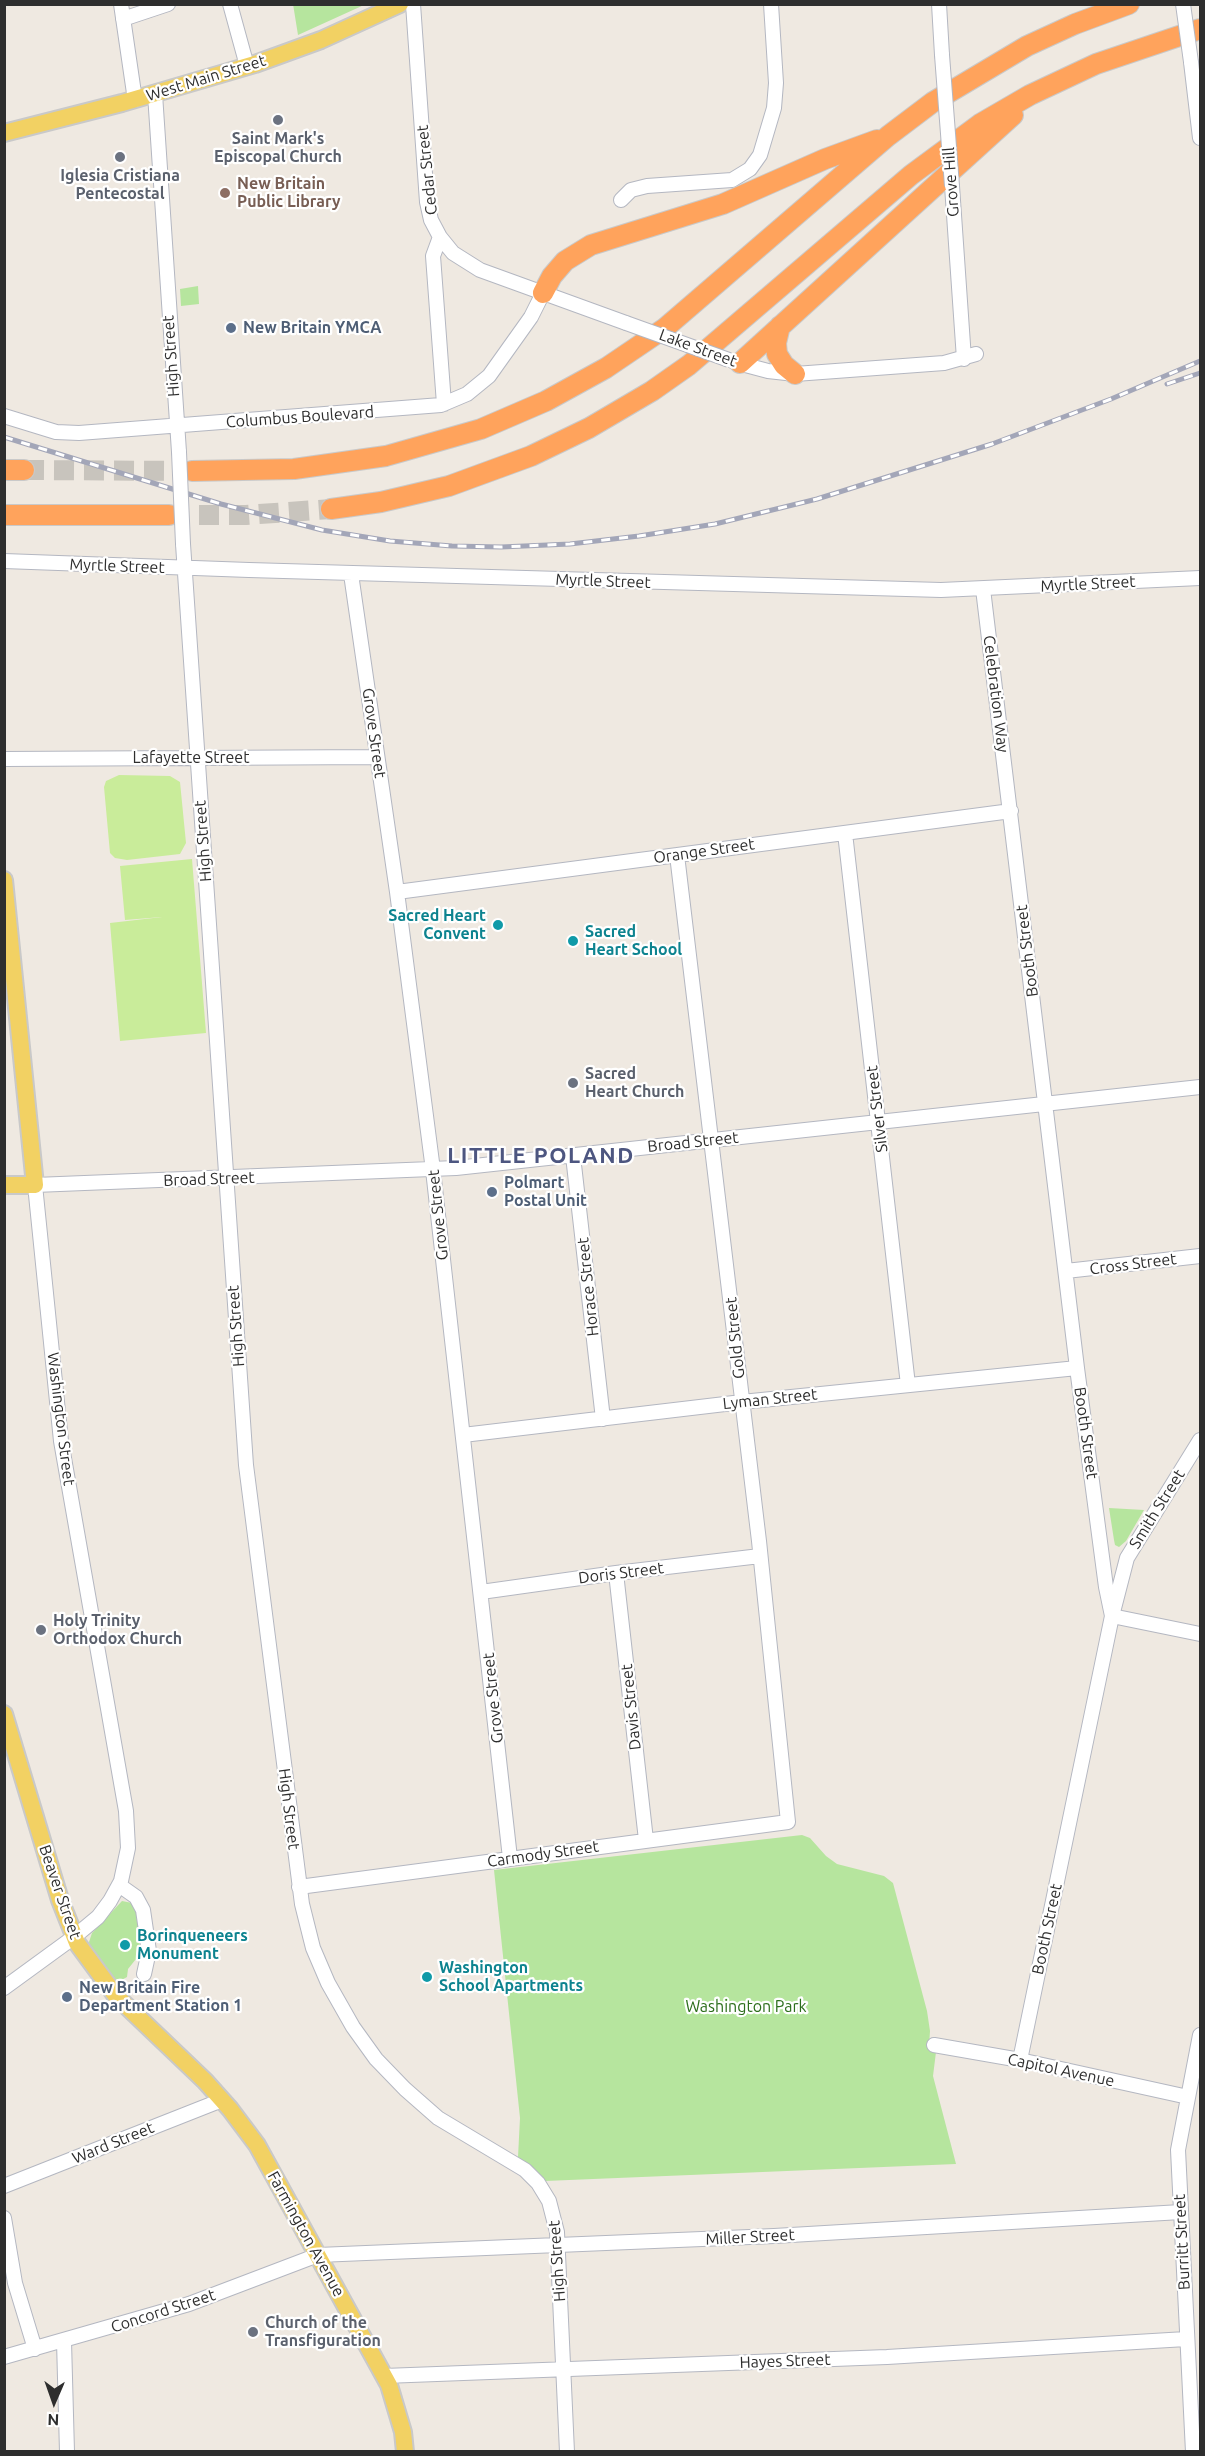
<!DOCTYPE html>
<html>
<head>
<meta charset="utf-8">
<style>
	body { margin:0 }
	#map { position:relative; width:1205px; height:2456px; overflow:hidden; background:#efe9e1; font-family:Ubuntu,sans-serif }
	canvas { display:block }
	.frame { position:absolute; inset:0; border:6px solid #2e2e2e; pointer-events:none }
	.north { position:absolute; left:24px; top:2372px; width:60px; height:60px; -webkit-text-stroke:4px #fff; paint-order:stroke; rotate:182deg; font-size:16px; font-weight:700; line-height:24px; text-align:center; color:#2e2e2e }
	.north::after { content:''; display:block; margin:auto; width:21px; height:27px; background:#2e2e2e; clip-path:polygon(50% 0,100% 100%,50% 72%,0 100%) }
</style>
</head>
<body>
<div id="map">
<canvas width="1205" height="2456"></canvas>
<div class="frame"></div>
<div class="north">N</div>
</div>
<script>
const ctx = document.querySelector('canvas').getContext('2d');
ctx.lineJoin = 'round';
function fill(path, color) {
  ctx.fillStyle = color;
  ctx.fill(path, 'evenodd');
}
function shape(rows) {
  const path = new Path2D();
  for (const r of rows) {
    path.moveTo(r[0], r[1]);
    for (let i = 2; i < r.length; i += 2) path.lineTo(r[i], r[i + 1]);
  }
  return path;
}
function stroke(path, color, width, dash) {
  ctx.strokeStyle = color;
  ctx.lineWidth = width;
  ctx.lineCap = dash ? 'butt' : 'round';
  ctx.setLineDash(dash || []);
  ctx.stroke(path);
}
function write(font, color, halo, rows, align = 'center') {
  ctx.font = font + ' Ubuntu,sans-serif';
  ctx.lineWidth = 4.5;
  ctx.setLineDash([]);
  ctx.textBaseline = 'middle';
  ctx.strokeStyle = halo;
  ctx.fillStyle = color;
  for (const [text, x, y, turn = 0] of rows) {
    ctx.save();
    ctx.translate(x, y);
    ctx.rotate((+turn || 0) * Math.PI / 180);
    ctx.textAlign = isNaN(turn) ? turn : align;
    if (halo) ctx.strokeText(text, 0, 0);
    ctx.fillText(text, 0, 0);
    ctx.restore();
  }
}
const green = shape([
	[293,4,364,4,364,5,298,35],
	[198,286,199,304,181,306,180,289],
	[1109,1508,1144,1510,1126,1541,1119,1547,1115,1545,1114,1540],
	[802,1835,810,1838,826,1856,837,1864,884,1876,893,1883,927,2011,930,2031,929,2046,936,2052,933,2076,956,2164,545,2181,535,2169,518,2157,520,2118,494,1870],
	[122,1901,132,1903,137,1911,143,1945,140,1954,128,1969,127,1977,116,1983,90,1947,89,1942,92,1933]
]);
const pitch = shape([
	[119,775,170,776,180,782,186,843,180,854,127,860,115,858,110,853,104,787,106,781],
	[192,859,206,1033,120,1041,110,923,162,917,125,920,120,866]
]);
const highwayTunnel = shape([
	[24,470,192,471],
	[169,515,246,515,331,509]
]);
const minor = shape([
	[121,4,135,100],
	[230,4,247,66],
	[413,4,427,202,431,220,440,237,453,253,480,270,626,323],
	[939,4,942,55],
	[123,19,168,4],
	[1191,62,1200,138],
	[155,94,179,452],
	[952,186,964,359],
	[621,200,631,190,647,186,732,180,750,169,760,155,774,108,776,83,771,4],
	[440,237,433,256,444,404],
	[734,362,768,371,795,374,944,363,976,354],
	[4,416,56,432,79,433,441,405,467,394,489,376,531,317,543,293],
	[183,544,246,1465,302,1904,313,1948,328,1983,353,2027,376,2059,405,2089,438,2118,525,2170,538,2183,549,2201,557,2232,567,2452],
	[4,561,249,570,941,590,1200,578],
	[351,574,397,892,433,1170,510,1858],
	[983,589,1077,1368,1106,1587,1112,1616,1020,2060],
	[4,759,377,757],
	[845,833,908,1385],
	[397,892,1011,811],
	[573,1156,603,1419],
	[1066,1271,1200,1256],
	[463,1435,742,1402,1077,1368],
	[1200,1440,1127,1558,1112,1616,1200,1634],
	[616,1573,646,1840],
	[481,1592,616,1573,760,1556],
	[119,1885,136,1897,143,1910,149,1951,144,1974],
	[299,1887,788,1822,759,1541,677,855],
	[4,1988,74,1937,98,1917,110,1901,121,1881,128,1848,126,1811,61,1441,35,1185,456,1168,1200,1087],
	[934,2045,1020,2060,1188,2097],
	[4,2186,222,2100],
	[4,2218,15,2283,35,2349],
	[64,2341,67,2452],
	[4,2357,189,2304,318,2255,774,2236,1181,2212],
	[384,2376,887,2357,1186,2339],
	[1193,2452,1178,2150,1200,2035]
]);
const major = shape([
	[4,133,122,103,255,64,321,40,400,4],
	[4,880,35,1185,4,1185],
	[4,1714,60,1900,77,1943,116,1996,205,2081,230,2109,257,2145,389,2385,403,2432,405,2452]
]);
const highway = shape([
	[543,293,552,276,565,261,591,245,723,204,825,159,877,140],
	[780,326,776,343,777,354,784,365,795,374],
	[740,363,1013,115],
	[4,470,24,470],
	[192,471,294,469,386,456,481,429,546,401,606,368,665,328,888,136,933,102,1027,46,1075,24,1129,4],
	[331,509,381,502,449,486,531,456,589,428,652,391,689,365,911,175,980,124,1030,95,1096,64,1200,29],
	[4,515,169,515]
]);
const rail = shape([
	[1167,384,1200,373],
	[4,437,221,504,322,530,390,541,452,546,501,547,570,544,639,536,715,524,817,499,992,444,1111,399,1200,361]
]);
const minorBridge = shape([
	[1183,4,1191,62],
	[942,55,952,186],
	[626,323,729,360],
	[179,452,183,544]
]);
const markers = [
	[278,120,6,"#6b7280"],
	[120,157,6,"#6b7280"],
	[225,193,6,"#8d6e63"],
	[231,328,6,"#5c6f8a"],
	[498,925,6,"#0f9aa8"],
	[573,941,6,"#0f9aa8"],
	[573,1083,6,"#6b7280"],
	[492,1192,6,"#5c6f8a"],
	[41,1630,6,"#6b7280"],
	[125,1945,6,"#0f9aa8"],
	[427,1977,6,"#0f9aa8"],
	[67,1997,6,"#5c6f8a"],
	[253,2332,6,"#6b7280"]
];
const streetNames = [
	["West Main Street",206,78,-17],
	["Cedar Street",427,170,-96],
	["Grove Hill",951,182,-94],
	["Lake Street",698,348,20],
	["High Street",171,356,-94],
	["Columbus Boulevard",300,417,-4],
	["Myrtle Street",117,566,2],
	["Myrtle Street",603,581,2],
	["Myrtle Street",1088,584,-3],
	["Celebration Way",996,694,83],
	["Grove Street",374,733,82],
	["Lafayette Street",191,758],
	["High Street",203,841,-94],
	["Orange Street",704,851,-8],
	["Booth Street",1027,951,-97],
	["Silver Street",877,1109,-97],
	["Broad Street",693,1142,-6],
	["Broad Street",209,1179,-2],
	["Grove Street",438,1215,-96],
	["Cross Street",1133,1264,-7],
	["Horace Street",588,1287,-96],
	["High Street",236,1326,-94],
	["Gold Street",735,1338,-96],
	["Lyman Street",770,1399,-6],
	["Washington Street",61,1419,83],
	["Booth Street",1086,1433,82],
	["Smith Street",1157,1509,-58],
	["Doris Street",621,1573,-7],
	["Grove Street",493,1698,-96],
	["Davis Street",631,1707,-96],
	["High Street",289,1809,83],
	["Carmody Street",543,1854,-8],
	["Beaver Street",60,1892,71],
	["Booth Street",1047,1929,-78],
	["Capitol Avenue",1061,2070,12],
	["Ward Street",113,2143,-22],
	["Farmington Avenue",306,2234,61],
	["Miller Street",750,2237,-3],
	["Burritt Street",1182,2242,-93],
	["High Street",557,2261,-94],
	["Concord Street",163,2311,-18],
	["Hayes Street",785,2361,-2]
];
const worshipNames = [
	["Saint Mark's",278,139,"center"],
	["Episcopal Church",278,157,"center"],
	["Iglesia Cristiana",120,176,"center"],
	["Pentecostal",120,194,"center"],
	["Sacred",585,1074],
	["Heart Church",585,1092],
	["Holy Trinity",53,1621],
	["Orthodox Church",53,1639],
	["Church of the",265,2323],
	["Transfiguration",265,2341]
];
const educationNames = [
	["New Britain",237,184],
	["Public Library",237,202]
];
const serviceNames = [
	["New Britain YMCA",243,328],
	["Polmart",504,1183],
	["Postal Unit",504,1201],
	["New Britain Fire",79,1988],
	["Department Station 1",79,2006]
];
const cultureNames = [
	["Sacred Heart",486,916,"right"],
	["Convent",486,934,"right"],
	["Sacred",585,932],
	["Heart School",585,950],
	["Borinqueneers",137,1936],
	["Monument",137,1954],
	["Washington",439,1968],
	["School Apartments",439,1986]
];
const parkNames = [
	["Washington Park",746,2007]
];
const districtNames = [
	["LITTLE POLAND",541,1156]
];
fill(green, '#b6e59e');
fill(pitch, '#c9ec9a');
stroke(highwayTunnel, '#c8c4bd', 20, [20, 10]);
stroke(minor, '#b4b7c1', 16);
stroke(major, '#c9c9c9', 20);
stroke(highway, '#c9c9c9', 22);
stroke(minor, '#fff', 14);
stroke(major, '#f2d163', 16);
stroke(highway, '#ffa35c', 20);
stroke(rail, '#a3a6b8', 5);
stroke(rail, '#fff', 3, [9]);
stroke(minorBridge, '#b4b7c1', 16, []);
stroke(minorBridge, '#fff', 14);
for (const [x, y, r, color] of markers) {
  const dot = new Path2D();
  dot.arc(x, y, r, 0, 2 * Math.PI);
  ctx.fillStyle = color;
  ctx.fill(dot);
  stroke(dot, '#fff', 2);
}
write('16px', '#2e2e2e', '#fff', streetNames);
write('bold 16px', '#5b616d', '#fff', worshipNames, 'left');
write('bold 16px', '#785e54', '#fff', educationNames, 'left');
write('bold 16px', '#4e5e75', '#fff', serviceNames, 'left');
write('bold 16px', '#0d838f', '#fff', cultureNames, 'left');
write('16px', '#2c6e1b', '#fff', parkNames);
ctx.letterSpacing = '1.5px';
write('bold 22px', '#4d5680', '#fff', districtNames);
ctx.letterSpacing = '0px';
</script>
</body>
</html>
